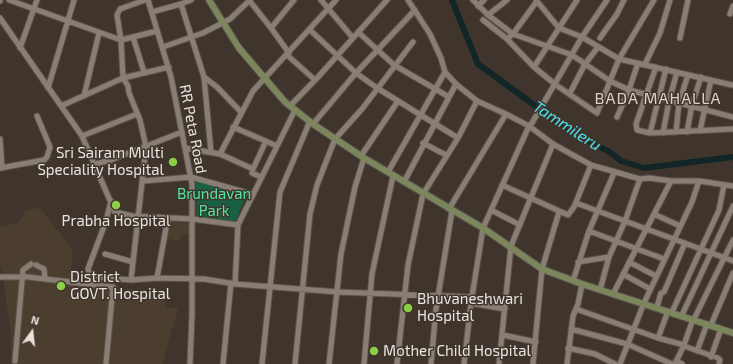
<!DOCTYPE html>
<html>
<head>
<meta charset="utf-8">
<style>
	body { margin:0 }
	#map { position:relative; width:733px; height:364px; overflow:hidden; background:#3f352c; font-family:"Exo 2",sans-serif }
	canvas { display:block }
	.north { position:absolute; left:12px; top:312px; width:40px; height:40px; -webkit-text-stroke:3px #3f352c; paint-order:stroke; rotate:15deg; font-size:11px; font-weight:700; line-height:16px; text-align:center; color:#e9e3dd }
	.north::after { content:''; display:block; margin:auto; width:14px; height:18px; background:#e9e3dd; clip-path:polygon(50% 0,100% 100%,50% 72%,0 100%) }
</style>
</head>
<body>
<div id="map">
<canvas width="733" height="364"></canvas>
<div class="north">N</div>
</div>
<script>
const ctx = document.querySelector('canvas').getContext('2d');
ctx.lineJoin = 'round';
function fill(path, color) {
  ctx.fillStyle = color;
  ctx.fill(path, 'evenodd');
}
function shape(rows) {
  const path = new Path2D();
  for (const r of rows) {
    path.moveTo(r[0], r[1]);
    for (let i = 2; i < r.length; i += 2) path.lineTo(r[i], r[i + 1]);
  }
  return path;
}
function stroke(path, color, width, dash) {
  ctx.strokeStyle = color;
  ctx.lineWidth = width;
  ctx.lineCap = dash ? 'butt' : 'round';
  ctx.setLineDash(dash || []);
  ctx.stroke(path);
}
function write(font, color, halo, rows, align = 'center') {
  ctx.font = font + ' "Exo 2",sans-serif';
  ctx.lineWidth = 3;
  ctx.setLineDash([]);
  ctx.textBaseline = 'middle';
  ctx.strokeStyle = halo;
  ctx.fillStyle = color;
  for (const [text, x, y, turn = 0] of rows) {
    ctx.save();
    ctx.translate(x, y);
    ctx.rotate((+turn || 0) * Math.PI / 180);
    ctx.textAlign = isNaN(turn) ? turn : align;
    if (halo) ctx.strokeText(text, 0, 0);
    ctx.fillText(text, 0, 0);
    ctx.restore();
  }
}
const built = shape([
	[40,208,71,247,73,254,71,269,90,279,117,284,119,288,167,293,165,307,178,308,163,364,11,364,11,334,3,277,0,264,0,227,19,222,26,210],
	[170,220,190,222,190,235,181,234,180,241,166,239]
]);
const green = shape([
	[196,180,246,195,235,223,197,216]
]);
const river = shape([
	[452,0,478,64,563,126,611,153,621,161,644,168,733,157]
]);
const minor = shape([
	[9,0,121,40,157,31],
	[148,0,171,77,192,184,192,314,190,364],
	[249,0,271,28],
	[321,0,353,38],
	[408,0,430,34,441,58,445,72,456,84,477,101,506,114],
	[473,0,488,15],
	[507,0,488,15,513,34,572,55,610,81,629,90,733,117],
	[536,0,559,28,582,37,619,59,732,85],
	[0,1,0,0],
	[181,4,191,0],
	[478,6,484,0],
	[152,12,181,4,204,77,211,152],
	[730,14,733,6],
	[0,18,82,136,115,212,132,216,193,219,238,225],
	[483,20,507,39,534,67,556,85,597,113,619,59,654,0],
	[310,30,356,73,377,88,458,138],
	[358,32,394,65,449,97],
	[133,37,144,72],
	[600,38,617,14,624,0],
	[680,38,688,0],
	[507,39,513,34,537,1],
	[163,47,203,33,230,19,250,0],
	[20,48,37,0],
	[289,53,271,28,294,0],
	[287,55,315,80],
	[645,64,660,33,670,0],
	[534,67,577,0],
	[666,69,650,133,733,129],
	[204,77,217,87,241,112],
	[48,88,74,0],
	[570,93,585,64,598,47],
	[84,96,99,33],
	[61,106,123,78,169,67],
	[290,106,319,76,387,0],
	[617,117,629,90,638,63],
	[313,124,355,74,415,10],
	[233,127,277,146],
	[700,131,711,80],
	[676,132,679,103,688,75],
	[687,132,692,105,701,77],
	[650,133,637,130,636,124,656,67],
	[663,133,669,101,677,72],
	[82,136,137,114],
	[0,139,2,168],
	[423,143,446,155],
	[185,148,220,154,253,91,336,0],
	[220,154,253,169,252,173,261,177],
	[361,156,398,101],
	[95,164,111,160,182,132],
	[0,168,44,160,47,157,50,147,37,116],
	[253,169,266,141],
	[388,172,445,72],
	[143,181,191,177,252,194],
	[404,182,456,84],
	[502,185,568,215,574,207,591,165],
	[111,201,106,221,88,269,90,275,94,277,131,280,157,278,204,279,235,284,338,292,472,297],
	[576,203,733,261],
	[449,209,506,114,529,126,532,123,582,37,607,0],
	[491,210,520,225],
	[654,214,680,226],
	[589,231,664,259],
	[105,254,133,262],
	[578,262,609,257],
	[629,262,656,276],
	[36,265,44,269,45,279],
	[623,274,650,289],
	[0,277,28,277,113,287,106,364],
	[157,278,168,217],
	[131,280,146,147,140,120,129,93,128,86,123,78,121,40,117,15,120,9,145,0],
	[573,281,589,231,614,173],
	[235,284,238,225,295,110],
	[600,290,609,257,625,221,640,179,649,178,671,181,699,181,733,186],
	[613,294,671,181],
	[471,303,505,309],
	[657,307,661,293,664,292,685,243],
	[576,309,658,338],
	[668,311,658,338,684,345],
	[672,312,719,210,724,185],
	[682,315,733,206],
	[694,319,733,240],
	[711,325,733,273],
	[571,329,627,344,672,364],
	[503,335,536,342],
	[684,346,718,358,720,360,719,364],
	[568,348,595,354,615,364],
	[697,351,707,324],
	[711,357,721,329],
	[15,361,23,270,31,264],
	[676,361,682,364],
	[223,364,231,283],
	[262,364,280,192,310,121],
	[295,364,310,214,317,185,335,139,362,109,413,42],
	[329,364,341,254,355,187,364,158],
	[364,364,372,274,393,176],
	[397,364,408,265,423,194,458,138,477,101],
	[431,364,436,309,452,211],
	[464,364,471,303,483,228,529,126,553,144,591,165,640,179],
	[499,364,511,246,553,144],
	[533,364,542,269,559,212],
	[567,364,573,316,578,304,582,284],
	[620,364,644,303,692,202,699,181],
	[675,364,684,345,693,319]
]);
const major = shape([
	[209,0,239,48,285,102,313,124,364,158,483,228,542,269,582,284,733,333]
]);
const markers = [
	[173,162,5,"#8cce46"],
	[116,205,5,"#8cce46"],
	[61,286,5,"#8cce46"],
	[408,308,5,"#8cce46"],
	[374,351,5,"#8cce46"]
];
const streetNames = [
	["RR Peta Road",193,129,79]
];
const poiNames = [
	["Sri Sairam Multi",164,153,"right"],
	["Speciality Hospital",164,170,"right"],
	["Prabha Hospital",116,221,"center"],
	["District",70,277],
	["GOVT. Hospital",70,294],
	["Bhuvaneshwari",417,299],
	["Hospital",417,316],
	["Mother Child Hospital",383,351]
];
const parkNames = [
	["Brundavan",214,194],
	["Park",214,211]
];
const neighbourhoodNames = [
	["BADA MAHALLA",658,99]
];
const waterNames = [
	["Tammileru",567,126,33]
];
fill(built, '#4c3e2f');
fill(green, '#176244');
stroke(river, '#122527', 6);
stroke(minor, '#5c544c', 7);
stroke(major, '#5c544c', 8);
stroke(minor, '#897e73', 5);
stroke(major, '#7c865c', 6);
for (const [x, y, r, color] of markers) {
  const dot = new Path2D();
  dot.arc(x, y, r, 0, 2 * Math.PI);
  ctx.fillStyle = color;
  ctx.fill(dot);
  stroke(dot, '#3f352c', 1.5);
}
write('15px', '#e9e3dd', '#3f352c', streetNames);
write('15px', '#e9e3dd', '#3f352c', poiNames, 'left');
write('15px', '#4fe5a5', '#3f352c', parkNames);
ctx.letterSpacing = '1px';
write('16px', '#dcd0c4', '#3f352c', neighbourhoodNames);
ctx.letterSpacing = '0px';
write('italic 16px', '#4ae1f0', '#3f352c', waterNames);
</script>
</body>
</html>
